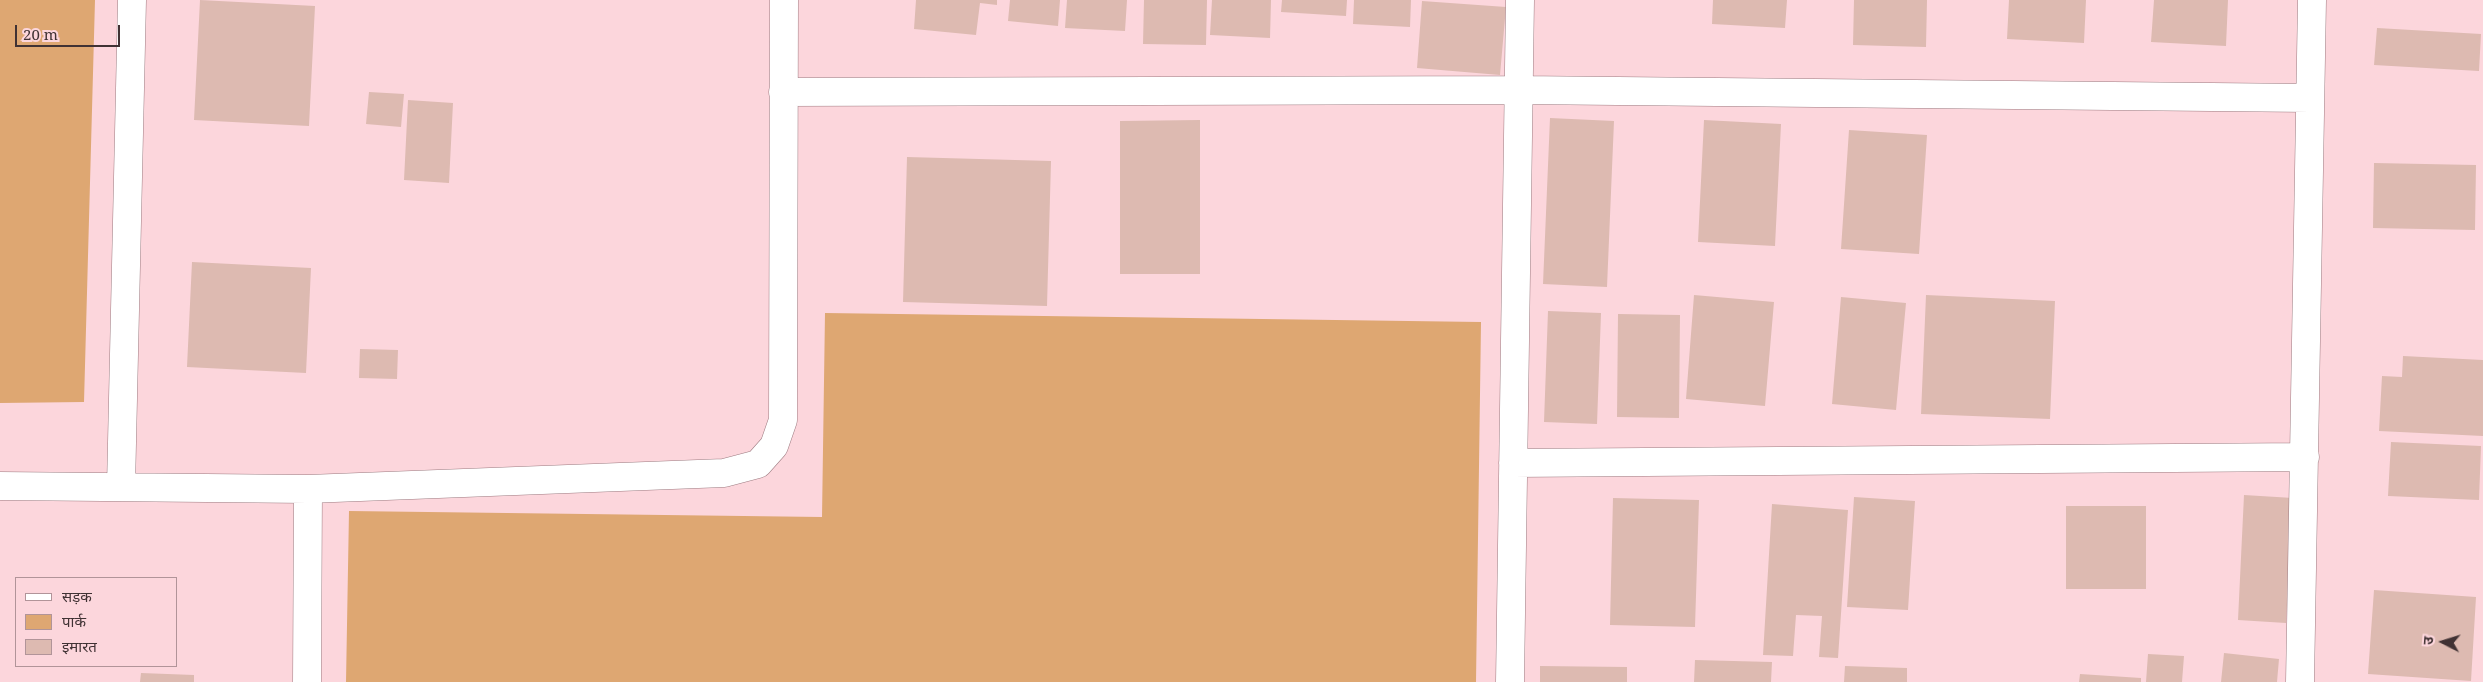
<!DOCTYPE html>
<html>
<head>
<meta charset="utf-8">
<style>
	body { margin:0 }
	#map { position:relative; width:2483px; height:682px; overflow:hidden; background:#fcd6dc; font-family:"Noto Serif","Noto Sans Devanagari",serif }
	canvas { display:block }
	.legend { position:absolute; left:15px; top:577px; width:162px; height:90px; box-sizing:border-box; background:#fcd6dc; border:1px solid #b19499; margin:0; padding:6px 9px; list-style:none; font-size:15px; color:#403234 }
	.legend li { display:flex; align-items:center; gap:10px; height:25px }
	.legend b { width:25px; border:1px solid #b19499 }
	.north { position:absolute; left:2418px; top:617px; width:50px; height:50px; -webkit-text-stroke:4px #fcd6dc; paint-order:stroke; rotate:275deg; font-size:14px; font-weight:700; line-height:20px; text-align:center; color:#403234 }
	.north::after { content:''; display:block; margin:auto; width:18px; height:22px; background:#403234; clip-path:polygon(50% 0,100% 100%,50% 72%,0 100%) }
	.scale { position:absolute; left:15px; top:25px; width:105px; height:22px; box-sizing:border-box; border:2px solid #403234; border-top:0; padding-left:6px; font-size:15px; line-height:18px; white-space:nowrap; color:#403234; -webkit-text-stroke:4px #fcd6dc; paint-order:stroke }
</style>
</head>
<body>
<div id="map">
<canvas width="2483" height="682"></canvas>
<ul class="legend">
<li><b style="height:6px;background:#fff"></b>सड़क</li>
<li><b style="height:14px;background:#dea772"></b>पार्क</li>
<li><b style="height:14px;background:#ddbab1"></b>इमारत</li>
</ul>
<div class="north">उ</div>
<div class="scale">20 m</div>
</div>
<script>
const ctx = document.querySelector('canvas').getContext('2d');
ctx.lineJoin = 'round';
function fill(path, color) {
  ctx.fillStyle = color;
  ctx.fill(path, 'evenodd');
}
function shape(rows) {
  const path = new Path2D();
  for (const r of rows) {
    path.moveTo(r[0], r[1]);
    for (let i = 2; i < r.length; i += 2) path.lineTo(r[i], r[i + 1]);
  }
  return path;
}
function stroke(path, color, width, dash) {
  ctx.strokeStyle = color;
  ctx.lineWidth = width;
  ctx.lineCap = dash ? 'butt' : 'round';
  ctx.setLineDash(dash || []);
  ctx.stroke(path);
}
const green = shape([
	[0,0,95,0,84,402,0,403],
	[825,313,1481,322,1476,682,346,682,349,511,822,517]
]);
const building = shape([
	[200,0,315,6,309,126,194,120],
	[916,0,997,0,997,5,980,3,976,35,914,29],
	[1010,0,1060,0,1058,26,1008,21],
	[1067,0,1127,0,1125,31,1065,28],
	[1144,0,1207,0,1206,45,1143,44],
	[1212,0,1271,0,1270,38,1210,35],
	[1282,0,1347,0,1346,16,1281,12],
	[1354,0,1411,0,1410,27,1353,24],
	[1713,0,1787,0,1785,28,1712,24],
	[1854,0,1927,0,1926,47,1853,45],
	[2009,0,2086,0,2084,43,2007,39],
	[2154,0,2228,0,2226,46,2151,42],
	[1422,1,1506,7,1500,75,1417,68],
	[2377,28,2481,34,2479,71,2374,65],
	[369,92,404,94,401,127,366,124],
	[408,100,453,103,449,183,404,180],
	[1550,118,1614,121,1607,287,1543,284],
	[1200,120,1200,274,1120,274,1120,121],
	[1704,120,1781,124,1775,246,1698,242],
	[1849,130,1927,135,1919,254,1841,249],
	[907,157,1051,161,1047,306,903,302],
	[2374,163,2476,165,2475,230,2373,228],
	[192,262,311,268,306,373,187,367],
	[1694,295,1774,302,1765,406,1686,399],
	[1926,295,2055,301,2050,419,1921,414],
	[1841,297,1906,303,1896,410,1832,404],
	[1548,311,1601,313,1597,424,1544,422],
	[1618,314,1680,315,1679,418,1617,417],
	[360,349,398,350,397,379,359,378],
	[2403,356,2483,360,2483,436,2379,431,2382,376,2402,377],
	[2391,442,2481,446,2479,500,2388,496],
	[2244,495,2293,498,2286,623,2238,620],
	[1854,497,1915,501,1908,610,1847,607],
	[1613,498,1699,500,1695,627,1610,625],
	[1772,504,1848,510,1838,658,1819,657,1822,616,1796,615,1793,656,1763,655],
	[2066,506,2146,506,2146,589,2066,589],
	[2374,590,2476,597,2471,681,2368,674],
	[2224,653,2279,659,2277,682,2221,682],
	[2148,654,2184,656,2182,682,2146,682],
	[1695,660,1772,662,1771,682,1694,682],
	[1540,666,1627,667,1627,682,1540,682],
	[1845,666,1907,668,1907,682,1844,682],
	[141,673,194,675,194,682,140,682],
	[2080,674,2141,678,2141,682,2079,682]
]);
const minor = shape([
	[783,92,1519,90,2310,98],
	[1513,463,2305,457],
	[0,486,308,489,724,473,758,464,774,446,783,420,784,0],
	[121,487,132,0],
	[307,682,308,489],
	[1510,682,1520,0],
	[2300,682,2312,0]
]);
fill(green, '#dea772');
fill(building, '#ddbab1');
stroke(minor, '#9d7b81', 29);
stroke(minor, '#fff', 28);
</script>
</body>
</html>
